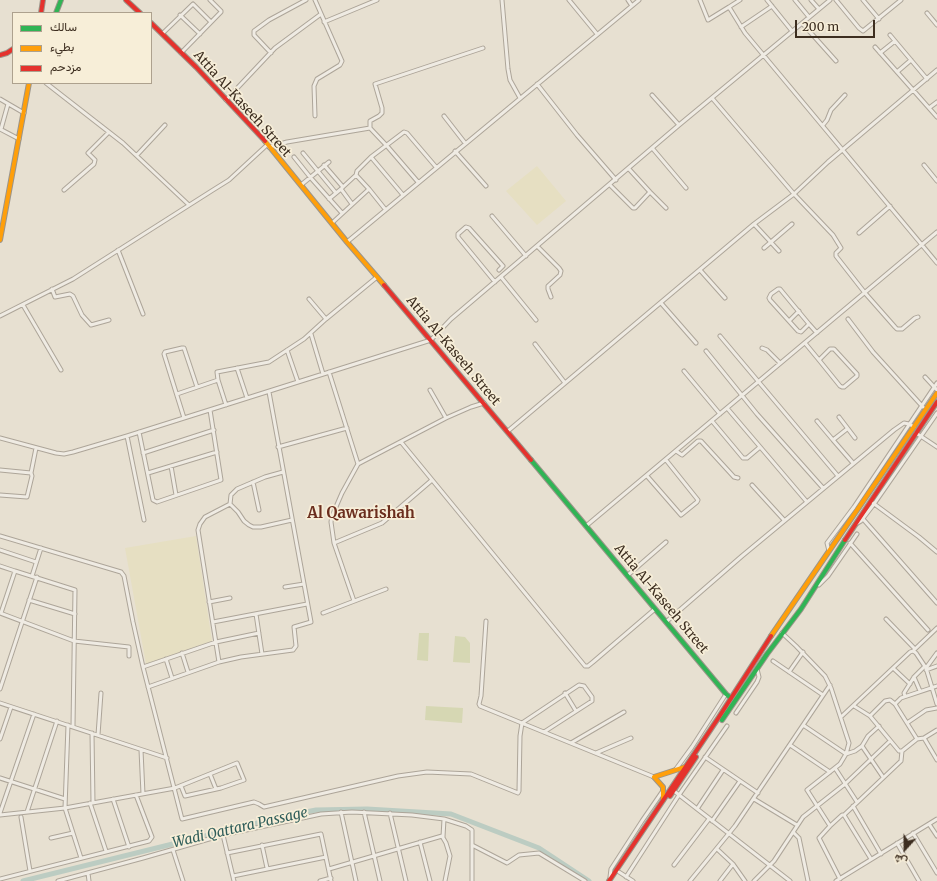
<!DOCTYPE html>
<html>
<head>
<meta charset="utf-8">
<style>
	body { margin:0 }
	#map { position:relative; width:937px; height:881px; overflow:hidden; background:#e7e0d1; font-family:Merriweather,Vazirmatn,serif }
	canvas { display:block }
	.legend { position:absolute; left:12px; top:12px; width:140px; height:72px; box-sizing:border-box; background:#f7eed8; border:1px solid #ada18e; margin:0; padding:5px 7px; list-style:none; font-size:12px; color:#3d2e20 }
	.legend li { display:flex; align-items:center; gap:8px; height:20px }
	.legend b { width:20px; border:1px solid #ada18e }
	.north { position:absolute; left:885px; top:829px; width:40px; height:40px; -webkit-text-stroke:3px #f7eed8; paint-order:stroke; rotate:201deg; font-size:11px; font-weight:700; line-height:16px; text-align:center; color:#3d2e20 }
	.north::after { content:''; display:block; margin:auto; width:14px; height:18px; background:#3d2e20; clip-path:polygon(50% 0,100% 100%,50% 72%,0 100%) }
	.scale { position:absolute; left:795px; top:20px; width:80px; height:18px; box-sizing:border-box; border:2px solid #3d2e20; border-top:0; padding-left:5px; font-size:12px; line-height:14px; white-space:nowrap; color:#3d2e20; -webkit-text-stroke:3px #f7eed8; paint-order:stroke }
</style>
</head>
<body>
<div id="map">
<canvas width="937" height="881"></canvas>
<ul class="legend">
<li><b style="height:5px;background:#30b455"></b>سالك</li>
<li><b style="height:5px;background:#ff9f0a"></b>بطيء</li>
<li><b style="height:5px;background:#e5322d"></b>مزدحم</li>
</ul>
<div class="north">ش</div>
<div class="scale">200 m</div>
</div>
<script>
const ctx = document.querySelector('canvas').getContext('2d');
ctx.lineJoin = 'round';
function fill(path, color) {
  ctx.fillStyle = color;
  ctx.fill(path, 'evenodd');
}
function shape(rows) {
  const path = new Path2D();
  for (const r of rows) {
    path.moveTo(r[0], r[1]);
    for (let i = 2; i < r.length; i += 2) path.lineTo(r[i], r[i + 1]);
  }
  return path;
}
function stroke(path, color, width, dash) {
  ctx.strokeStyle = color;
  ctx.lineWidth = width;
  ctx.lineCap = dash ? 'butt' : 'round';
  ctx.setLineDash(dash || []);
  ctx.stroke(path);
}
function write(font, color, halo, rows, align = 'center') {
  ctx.font = font + ' Merriweather,serif';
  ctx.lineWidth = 3.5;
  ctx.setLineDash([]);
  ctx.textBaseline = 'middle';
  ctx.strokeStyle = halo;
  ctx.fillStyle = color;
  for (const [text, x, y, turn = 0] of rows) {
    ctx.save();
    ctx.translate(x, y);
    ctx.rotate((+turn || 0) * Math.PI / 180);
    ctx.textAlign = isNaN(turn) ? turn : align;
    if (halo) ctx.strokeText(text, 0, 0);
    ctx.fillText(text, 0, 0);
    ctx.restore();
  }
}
const farmland = shape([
	[537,166,566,201,537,225,506,191],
	[196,536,212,641,146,664,125,548]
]);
const green = shape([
	[419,633,429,633,428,661,417,660],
	[455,636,465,637,470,643,470,663,453,662],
	[426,706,463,708,462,723,425,720]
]);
const river = shape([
	[23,881,286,816,316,810,367,809,451,814,539,848,589,881]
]);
const street = shape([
	[502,0,508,69,510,80,520,98],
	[569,0,597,34],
	[628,0,632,6],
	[700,0,708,20,729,7,745,33,937,263],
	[767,0,792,31],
	[795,0,809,17],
	[811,0,819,9],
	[836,0,859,28,863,31,901,0],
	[863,0,879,19],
	[729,7,740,0],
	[927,13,937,25],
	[180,15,200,34],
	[324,22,377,0],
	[802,23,836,61],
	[741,27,772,6],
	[162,34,193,4,211,22],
	[890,35,927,79],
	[875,47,937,117],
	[181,53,221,12,221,11,210,0],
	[271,53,254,35,254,31,269,20,306,0],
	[880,53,895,41],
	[897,72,911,60],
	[46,83,123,143,189,205],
	[537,84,577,135,616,180],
	[652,95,679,125],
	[712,98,794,194,833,235,841,248,836,253,836,256,865,293,895,327,897,329,902,329,915,318,918,317],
	[0,99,24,113],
	[226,100,275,48,321,14],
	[929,108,937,102],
	[315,116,314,86,317,79,340,65,342,61,315,0],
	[444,116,465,143],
	[823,125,827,120,831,110,845,95],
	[0,129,19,139],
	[1,129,8,104],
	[269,147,287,142,370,128],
	[653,149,686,188],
	[455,151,486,186],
	[303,153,336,193],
	[137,155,165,125],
	[294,157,310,177,342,213],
	[371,157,403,195],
	[324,165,343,187,341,189,352,204],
	[924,165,937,181],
	[629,169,650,192,666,208],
	[418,182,387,146,370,128,370,121,379,116,382,113,382,108,375,84,483,48],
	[301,185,329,162],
	[610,185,633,208,635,208,650,192],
	[343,187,356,175],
	[369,189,356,175,357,171,371,157,404,132,407,133,436,167],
	[64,190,94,164,95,160,88,153,109,132],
	[329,199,341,189],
	[492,216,526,256],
	[332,223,369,189,385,209],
	[754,224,779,251],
	[859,233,890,206],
	[347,242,639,0],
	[537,246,559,268,561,271,560,275,548,286,548,289,551,297],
	[764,248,792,224],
	[118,250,143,314],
	[700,270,725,298],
	[501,277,536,320],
	[495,282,458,237,458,234,466,227,469,228,503,266,499,270],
	[52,289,55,297,70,294,73,296,82,315,91,325,109,320],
	[309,299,326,319,377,277],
	[661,303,696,343],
	[23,305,61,370],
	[0,316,73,279,213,190,229,180,268,144],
	[848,319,873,352,923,407],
	[789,321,799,311],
	[809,324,801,332,798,331,770,300,769,298,771,294,778,289,780,289,809,324,817,333],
	[311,334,323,374],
	[720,336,838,476],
	[805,343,819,360,840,386,842,387,844,387,857,376,857,374,834,349,830,349,819,360],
	[535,344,565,383],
	[762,348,767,350,780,363],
	[287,350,298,382],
	[706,351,757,414,823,488],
	[237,368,247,398],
	[684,371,720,414],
	[329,372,358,464],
	[925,377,937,390],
	[430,390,446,418],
	[177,394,218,380],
	[226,405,218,380,217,372,269,362,304,339,326,319],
	[727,408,807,502],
	[839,417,855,438],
	[184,418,164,354,165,352,182,348,184,348,197,387],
	[712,421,743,458,747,458,760,447],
	[817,421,833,440],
	[847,429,833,440,853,463],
	[508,431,754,224,794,194,828,162,937,70],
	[139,432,153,500,157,502,221,480,210,410],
	[916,433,937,447],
	[127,436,144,520],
	[0,438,56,453,64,454,73,452,127,436,431,340,451,319,679,125,830,0],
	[401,442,585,666,588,666,593,662,655,609],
	[278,447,347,428],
	[676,451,682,455,698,441,701,441,734,477,738,478],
	[143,453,214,430],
	[171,466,176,495],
	[0,470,31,473,32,476,27,497,0,495],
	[283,472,265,477,237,489,231,495,230,504,238,512,244,521,249,525,253,527,261,527,292,520],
	[31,473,36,448],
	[148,473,217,452],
	[647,476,681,515,697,502,698,500,666,460],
	[253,482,259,510],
	[752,485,784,520],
	[873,503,919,537,937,552],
	[863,519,937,603],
	[856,524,861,521,874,504,937,413],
	[586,526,937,232],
	[0,536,121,572,124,576,133,622,143,667,182,819,254,802,259,804,264,807,398,776,427,772,471,774,518,793,519,791,520,736,522,723,579,685,584,686,592,697,592,701,544,732],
	[334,543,382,523,432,480],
	[850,543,928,630],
	[0,550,36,562],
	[829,551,827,543,854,507,937,383],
	[0,566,15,571],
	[628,575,666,542],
	[32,576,41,548],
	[819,585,828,576,857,534],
	[285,587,304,584],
	[29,600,75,614],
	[354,601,334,543,331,522,332,516,342,493,358,464,446,418,471,407,484,403],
	[209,602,230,598],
	[0,613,74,641,129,647,129,656],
	[1,613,15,571,75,590,73,726],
	[323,613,386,589],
	[256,614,262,654],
	[886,619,915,649],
	[486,621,481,696,479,704,480,706,654,777],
	[213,622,307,604],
	[666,622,742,556,894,430,904,423,909,424,914,427],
	[782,633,796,646,825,676,831,688,849,743,846,754,840,764,807,790,830,826],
	[914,650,937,628],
	[182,653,188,672],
	[937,653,926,668,937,704],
	[166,659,172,678],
	[773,661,823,695],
	[219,662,198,530,200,524,205,517,230,504],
	[143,667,216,642,259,633],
	[893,668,910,684],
	[926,670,937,666],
	[789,672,803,652],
	[914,677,920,691],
	[148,687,219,662,241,657,293,650,296,646,294,627,311,622,269,392],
	[0,689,37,577],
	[565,693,576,711],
	[905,696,904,693,914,677,925,666],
	[0,703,167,758],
	[895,704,901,698,937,686],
	[854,706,870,716,899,751,902,751,917,739,924,738,937,730],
	[736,713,757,682,759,677,757,669],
	[870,716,885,701,890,700,895,704,917,739],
	[841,717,910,652,913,651,916,653,926,668],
	[907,723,926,710,937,708],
	[68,725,65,808,81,858],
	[803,725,846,754,855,751,862,746,868,736,879,726],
	[92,733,93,803],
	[98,735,101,693],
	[924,738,937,760],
	[0,739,11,707],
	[571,743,624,712],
	[790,745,830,772],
	[862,746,883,777],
	[141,750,143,794],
	[596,753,631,738],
	[705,757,758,793],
	[835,768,857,802],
	[676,769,692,747,726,694],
	[210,774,216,789],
	[0,778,65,799],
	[674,791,790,881],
	[113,799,129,847],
	[754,799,797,825],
	[90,803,106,851],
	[853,806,881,854],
	[697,809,723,770],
	[27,812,57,721],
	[341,812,356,881],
	[364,812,380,881],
	[0,813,34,714],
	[390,813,406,881],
	[0,815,65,808,175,788,237,763,244,780,221,788,185,796,181,786],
	[844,815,901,761,902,751],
	[21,817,30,871],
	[712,821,740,781],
	[929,824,937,836],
	[793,832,799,838,808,881],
	[913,833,937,873],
	[223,835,234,881],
	[443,837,444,819],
	[51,838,73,833],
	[420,842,430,881],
	[897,843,919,881],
	[262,845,267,868],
	[472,845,507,863,519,855,539,853,585,881],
	[717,849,733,864,745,881],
	[173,850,183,881],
	[227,853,321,834,331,881],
	[674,865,709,819],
	[329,869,442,836,446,843,450,856,445,881],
	[619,872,633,881],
	[88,873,89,881],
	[233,876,326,857],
	[610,877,611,869,642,821,662,792],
	[626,877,679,795,727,726],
	[0,879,149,841,152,837,136,795],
	[840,879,819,838,830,826,842,815,844,815,871,859],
	[58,881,143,858,223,835,321,814,352,812,412,815,444,819,466,826,472,830,472,881],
	[320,881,331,878],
	[690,881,735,826,830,685],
	[720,881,733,864],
	[754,881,774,861,803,817,845,784,890,741],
	[836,881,937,819]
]);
const fast = shape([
	[56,13,61,0],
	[531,460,726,694,731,698],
	[722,720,767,654,801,609,845,540]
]);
const slow = shape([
	[265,141,347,242,384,285],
	[0,240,29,83],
	[771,636,937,393],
	[663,800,663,787,654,777,685,767]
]);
const jam = shape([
	[126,0,140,13],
	[41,13,43,0],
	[151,23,196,67,265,141],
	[0,55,7,53,13,49],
	[384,285,531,460],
	[845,540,937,402],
	[670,796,696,757],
	[609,881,719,717,771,636]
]);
const streetNames = [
	["Attia Al-Kaseeh Street",242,104,48],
	["Attia Al-Kaseeh Street",453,351,50],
	["Attia Al-Kaseeh Street",661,599,50]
];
const waterNames = [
	["Wadi Qattara Passage",240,828,-13]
];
const quarterNames = [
	["Al Qawarishah",361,514]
];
fill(farmland, '#e6dfc2');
fill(green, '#d6d7b3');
stroke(river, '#bcccc2', 5);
stroke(street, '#ada599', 5);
stroke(fast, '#9c958a', 6);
stroke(slow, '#9c958a', 6);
stroke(jam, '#9c958a', 6);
stroke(street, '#efebe3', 3);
stroke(fast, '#30b455', 4);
stroke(slow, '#ff9f0a', 4);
stroke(jam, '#e5322d', 4);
write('13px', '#3d2e20', '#f7eed8', streetNames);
write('italic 14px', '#2f5d5a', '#f7eed8', waterNames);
write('bold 15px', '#6b2e1e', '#f7eed8', quarterNames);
</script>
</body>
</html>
